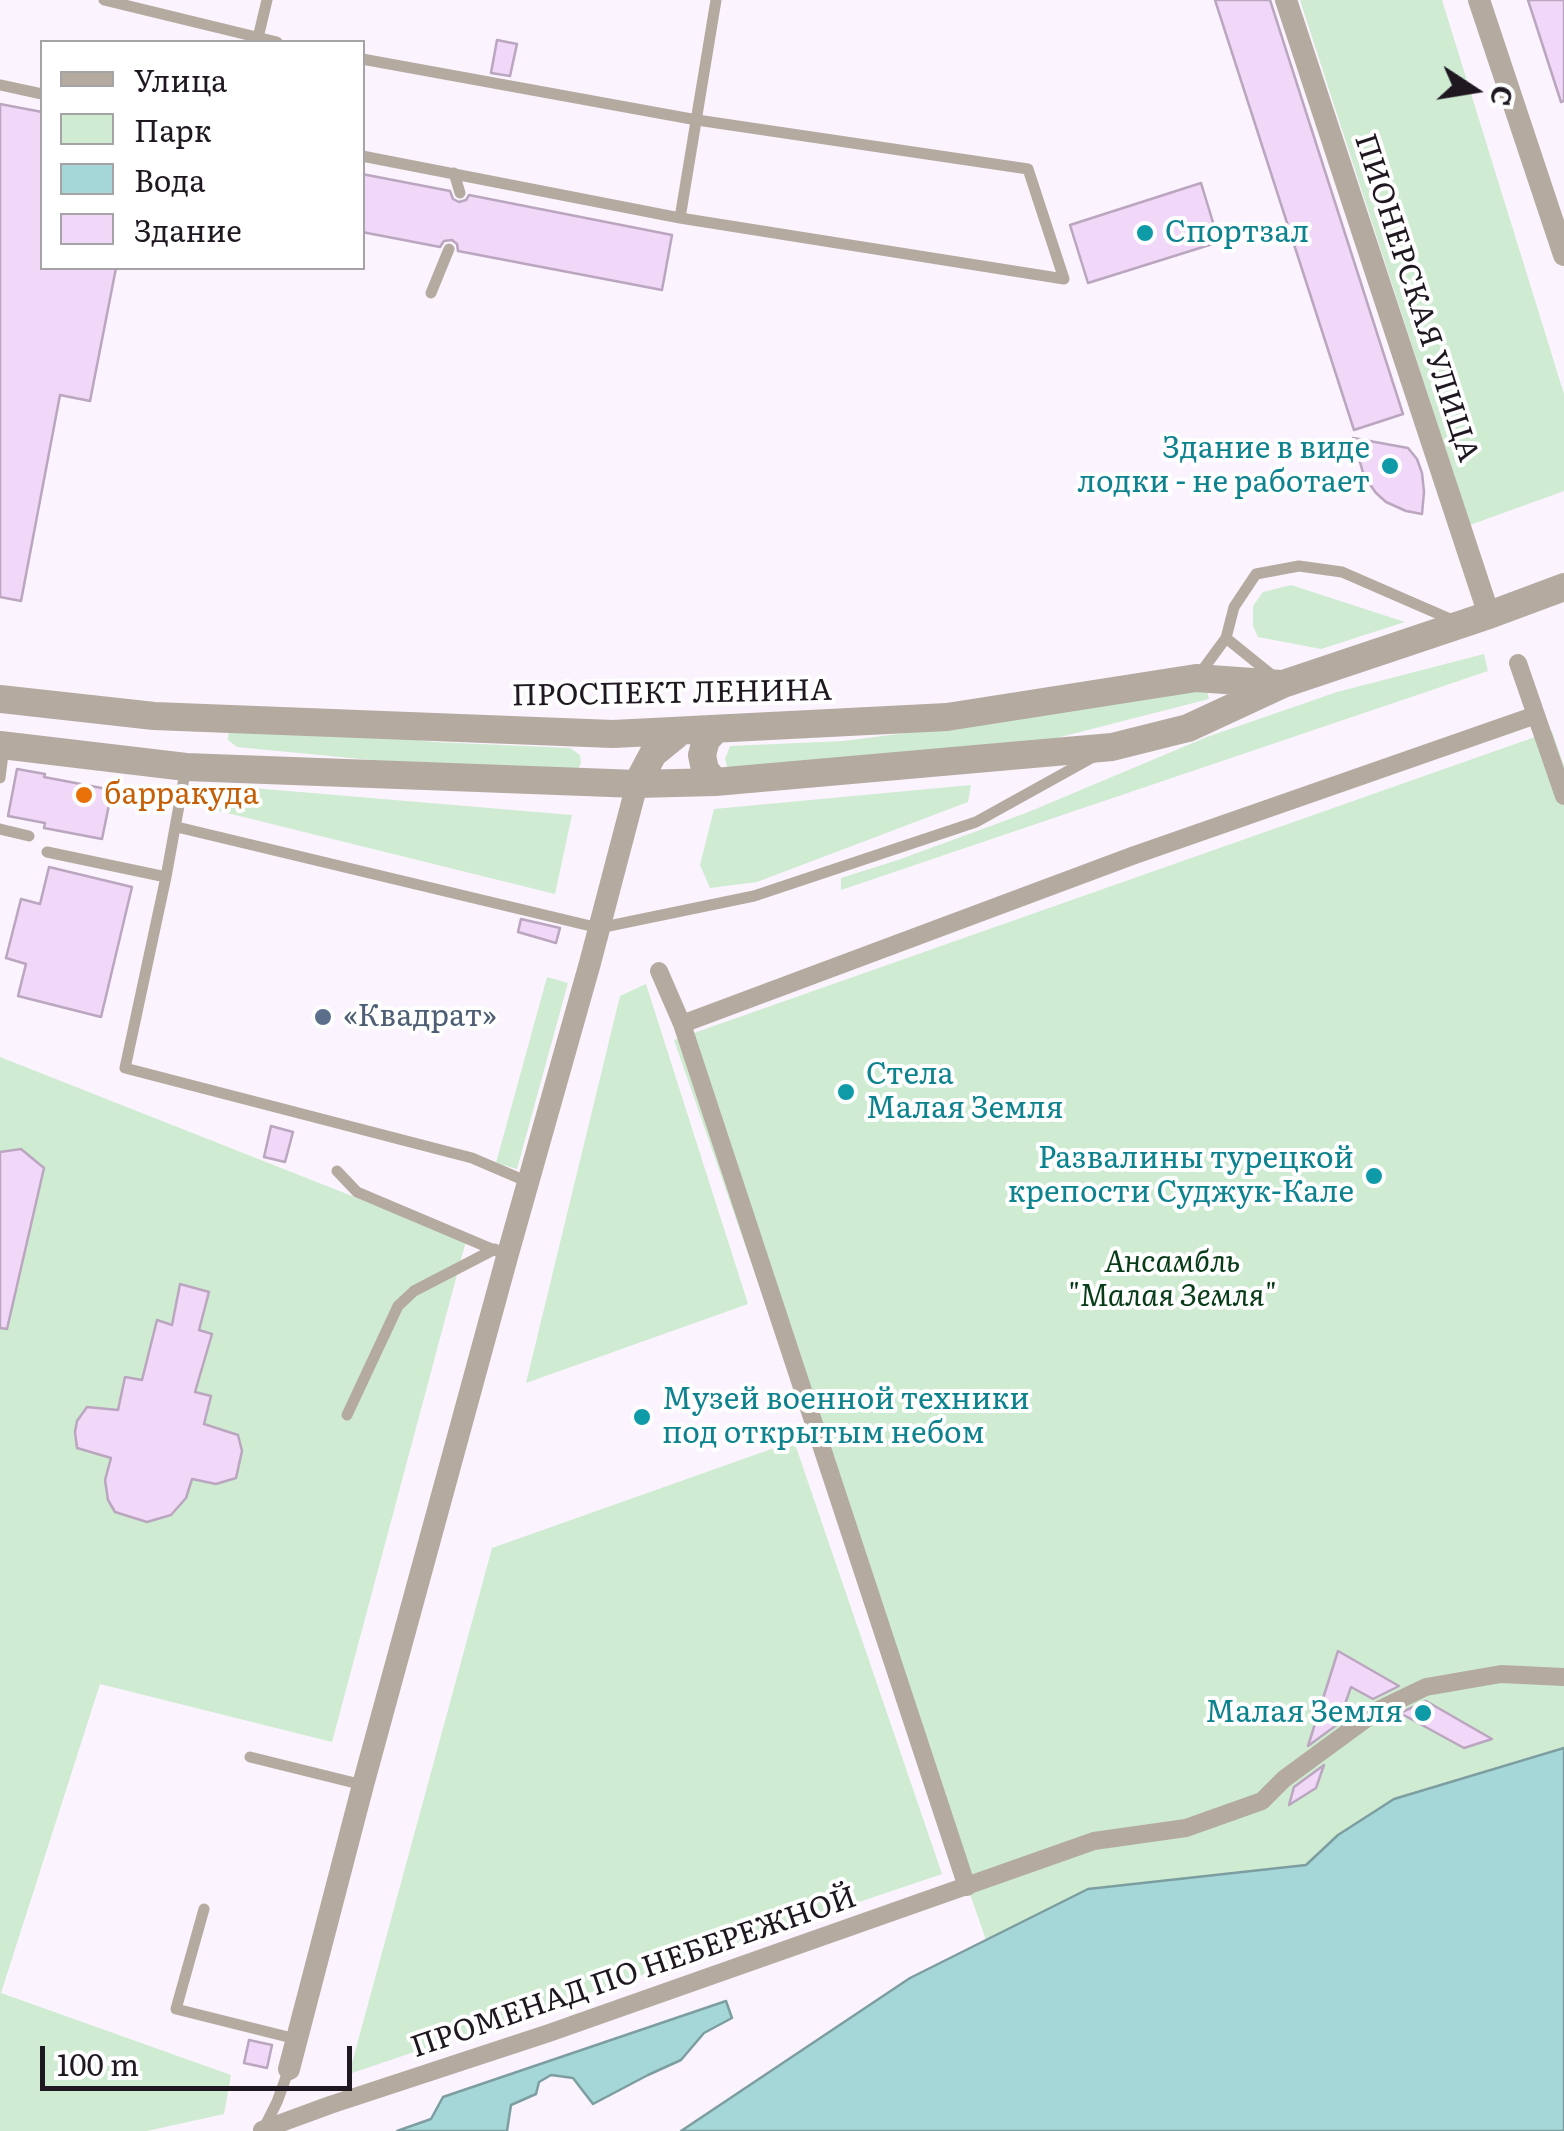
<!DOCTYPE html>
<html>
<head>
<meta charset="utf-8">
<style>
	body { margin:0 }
	#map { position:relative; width:1564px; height:2131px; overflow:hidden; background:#fbf3fd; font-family:Literata,serif }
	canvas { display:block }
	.legend { position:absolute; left:40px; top:40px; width:325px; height:230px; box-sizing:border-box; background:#fff; border:2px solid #a5a3a6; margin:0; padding:12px 18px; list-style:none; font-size:30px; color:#1f1821 }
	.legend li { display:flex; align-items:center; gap:20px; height:50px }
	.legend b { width:50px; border:2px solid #a5a3a6 }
	.north { position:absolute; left:1424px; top:40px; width:100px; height:100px; -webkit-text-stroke:8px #fff; paint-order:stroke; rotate:102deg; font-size:28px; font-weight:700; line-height:40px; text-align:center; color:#1f1821 }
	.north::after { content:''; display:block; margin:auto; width:35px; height:45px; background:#1f1821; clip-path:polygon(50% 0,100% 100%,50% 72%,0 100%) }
	.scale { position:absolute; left:40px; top:2046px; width:312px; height:45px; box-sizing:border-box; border:5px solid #1f1821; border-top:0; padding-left:12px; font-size:30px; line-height:35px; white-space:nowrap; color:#1f1821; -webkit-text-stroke:8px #fff; paint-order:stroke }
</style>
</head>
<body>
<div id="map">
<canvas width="1564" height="2131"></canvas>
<ul class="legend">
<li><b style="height:12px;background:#b4aaa0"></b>Улица</li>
<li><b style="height:28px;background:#cfecd3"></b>Парк</li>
<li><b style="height:28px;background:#a5d7d8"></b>Вода</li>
<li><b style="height:28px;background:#f1d7f8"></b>Здание</li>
</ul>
<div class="north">С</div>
<div class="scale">100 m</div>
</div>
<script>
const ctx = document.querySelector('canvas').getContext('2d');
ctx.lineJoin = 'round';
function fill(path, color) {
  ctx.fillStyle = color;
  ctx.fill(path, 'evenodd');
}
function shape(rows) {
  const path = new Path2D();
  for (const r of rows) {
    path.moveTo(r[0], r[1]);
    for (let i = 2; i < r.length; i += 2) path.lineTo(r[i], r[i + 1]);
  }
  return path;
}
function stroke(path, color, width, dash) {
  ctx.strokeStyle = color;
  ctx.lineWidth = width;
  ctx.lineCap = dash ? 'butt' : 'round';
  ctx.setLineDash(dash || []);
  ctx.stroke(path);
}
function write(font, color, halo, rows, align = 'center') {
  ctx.font = font + ' Literata,serif';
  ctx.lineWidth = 8;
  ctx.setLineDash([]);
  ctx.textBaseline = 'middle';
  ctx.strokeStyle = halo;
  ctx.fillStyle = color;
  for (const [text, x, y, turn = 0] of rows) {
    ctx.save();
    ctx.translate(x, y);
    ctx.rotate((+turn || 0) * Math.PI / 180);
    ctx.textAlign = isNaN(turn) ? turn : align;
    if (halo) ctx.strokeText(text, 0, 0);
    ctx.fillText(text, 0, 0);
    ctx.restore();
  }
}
const green = shape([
	[1300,0,1442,0,1564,394,1564,491,1470,525],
	[1291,585,1405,622,1321,649,1258,637,1253,626,1253,606,1263,592],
	[1484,654,1488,671,841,890,841,878,898,860,1026,813,1207,737,1337,692],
	[1206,686,1209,699,1041,742,729,773,725,759,730,746,843,741,1048,715],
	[238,720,434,742,570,748,580,755,581,763,575,774,433,766,237,747,228,740,229,726],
	[1552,731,1564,766,1564,1748,1394,1799,1338,1835,1306,1865,1088,1889,986,1940,674,1040],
	[217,785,572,815,555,894,215,810],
	[971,785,968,802,757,882,710,888,700,865,714,809],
	[547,977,568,983,517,1169,496,1163],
	[646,984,748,1304,526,1383,620,996],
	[0,1057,466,1241,332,1742,100,1684,1,1993,231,2075,224,2114,147,2131,0,2131],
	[794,1441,942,1874,349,2074,492,1548]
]);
const water = shape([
	[1564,1748,1564,2131,681,2131,910,1978,1088,1889,1306,1865,1338,1835,1394,1799,1564,1748],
	[726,2001,732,2018,704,2033,681,2060,648,2075,593,2104,573,2078,551,2075,539,2082,536,2094,511,2105,507,2131,397,2131,431,2119,443,2097,726,2001]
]);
const building = shape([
	[1215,0,1270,0,1403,414,1354,430,1215,0],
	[1528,0,1564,0,1564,101,1561,102,1528,0],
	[497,40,517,44,510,76,491,73,497,40],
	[0,104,42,112,42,268,116,268,90,401,60,395,21,601,0,597,0,104],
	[362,174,450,191,453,199,459,202,466,200,469,195,672,235,662,290,458,251,457,244,452,240,444,241,440,247,362,232,362,174],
	[1201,183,1219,242,1088,283,1070,225,1201,183],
	[1353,438,1408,448,1417,459,1422,473,1424,492,1422,514,1406,511,1386,502,1376,493,1364,476,1353,438],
	[17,769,45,774,44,777,112,790,102,839,44,828,45,823,8,816,17,769],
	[49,867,132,887,101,1017,18,996,26,964,6,958,21,899,40,904,49,867],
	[521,919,560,928,556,943,518,932,521,919],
	[271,1126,293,1132,285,1162,264,1157,271,1126],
	[21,1149,44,1168,7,1329,0,1328,0,1152,21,1149],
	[180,1284,209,1292,199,1330,212,1334,195,1392,211,1396,204,1424,238,1435,242,1451,236,1478,216,1484,192,1479,186,1498,171,1515,147,1522,115,1512,108,1500,105,1480,111,1458,77,1448,75,1432,77,1421,87,1407,118,1410,125,1377,142,1380,157,1320,172,1325,180,1284],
	[1338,1651,1399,1686,1373,1699,1351,1687,1338,1724,1308,1746,1338,1651],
	[1426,1701,1492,1739,1464,1748,1400,1713,1426,1701],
	[1324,1765,1316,1788,1289,1805,1294,1787,1324,1765],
	[249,2040,272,2045,267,2068,244,2063,249,2040]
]);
const service = shape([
	[104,0,277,42],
	[257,42,267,0],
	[362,59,697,120,1028,169,1064,279,680,218,362,156],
	[0,85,42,94],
	[454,173,460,193],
	[680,218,716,0],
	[431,293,449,249],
	[1226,638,1273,676],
	[1198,676,1226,638,1234,607,1256,574,1299,566,1342,572,1457,622],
	[0,778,4,746],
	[177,827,599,928,754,896,976,822,1095,756],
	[0,829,29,836],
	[47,852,166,877,125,1068,472,1158,528,1182],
	[166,877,186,767],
	[337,1171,357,1192,499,1252],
	[347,1415,398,1306,414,1291,495,1249],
	[250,1757,363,1785],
	[204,1909,176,2009,296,2039],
	[263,2130,277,2102,289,2069]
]);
const pedestrian = shape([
	[1518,663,1564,796],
	[659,971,682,1024,967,1887],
	[682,1024,1132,856,1536,715],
	[262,2130,330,2105,549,2033,1094,1841,1186,1828,1262,1801,1284,1779,1378,1710,1426,1687,1501,1674,1564,1677]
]);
const minor = shape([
	[1286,0,1489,615],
	[1479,0,1564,255],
	[289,2069,363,1785,507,1257,590,963,637,784]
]);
const tertiary = shape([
	[0,699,154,716,613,734,947,717,1196,678,1281,684],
	[0,745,186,767,637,784,715,782,1112,747,1188,728,1283,684,1489,615,1564,587],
	[715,782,705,770,702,755,706,740,716,729],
	[637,784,653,754,680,732]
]);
const markers = [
	[1145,233,10,"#0f9aa8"],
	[1390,466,10,"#0f9aa8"],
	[84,795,10,"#e8710a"],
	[323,1017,10,"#5c6f8a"],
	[846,1092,10,"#0f9aa8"],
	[1374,1176,10,"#0f9aa8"],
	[642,1417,10,"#0f9aa8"],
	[1423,1713,10,"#0f9aa8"]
];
const cultureNames = [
	["Спортзал",1165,233],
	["Здание в виде",1370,449,"right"],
	["лодки - не работает",1370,483,"right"],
	["Стела",866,1075],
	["Малая Земля",866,1109],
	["Развалины турецкой",1354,1159,"right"],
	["крепости Суджук-Кале",1354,1193,"right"],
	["Музей военной техники",662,1400],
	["под открытым небом",662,1434],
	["Малая Земля",1403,1713,"right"]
];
const streetNames = [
	["ПИОНЕРСКАЯ УЛИЦА",1416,298,72],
	["ПРОСПЕКТ ЛЕНИНА",672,694,-1],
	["ПРОМЕНАД ПО НЕБЕРЕЖНОЙ",634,1973,-19]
];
const foodNames = [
	["барракуда",104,795]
];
const serviceNames = [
	["«Квадрат»",343,1017]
];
const parkNames = [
	["Ансамбль",1172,1263],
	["\"Малая Земля\"",1172,1297]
];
fill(green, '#cfecd3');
fill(water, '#a5d7d8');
stroke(water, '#7d9ea1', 2.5);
fill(building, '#f1d7f8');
stroke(building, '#baa6bf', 2.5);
stroke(service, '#b4aaa0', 11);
stroke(pedestrian, '#b4aaa0', 18);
stroke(minor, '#b4aaa0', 22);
stroke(tertiary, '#b4aaa0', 28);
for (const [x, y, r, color] of markers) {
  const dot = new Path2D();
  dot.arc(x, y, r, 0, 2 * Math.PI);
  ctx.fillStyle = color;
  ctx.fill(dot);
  stroke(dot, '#fff', 4);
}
write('30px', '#0d838f', '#fff', cultureNames, 'left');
write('30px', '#1f1821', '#fff', streetNames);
write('30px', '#c56008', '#fff', foodNames, 'left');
write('30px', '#4e5e75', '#fff', serviceNames, 'left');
write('italic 30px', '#083c18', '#fff', parkNames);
</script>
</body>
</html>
